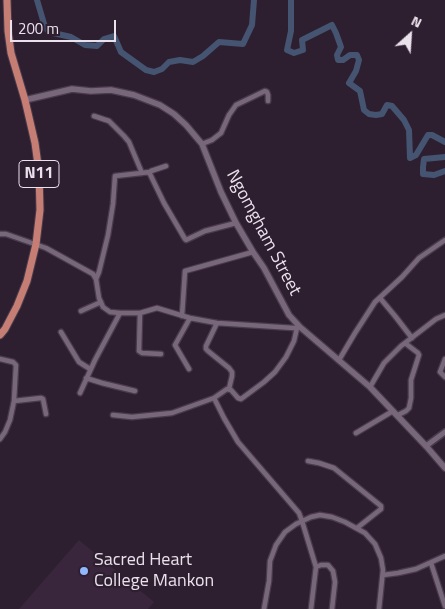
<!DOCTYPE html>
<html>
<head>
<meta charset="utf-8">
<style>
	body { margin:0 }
	#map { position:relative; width:445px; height:609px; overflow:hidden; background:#2e1f30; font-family:"Titillium Web",sans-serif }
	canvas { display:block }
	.north { position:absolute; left:385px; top:10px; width:50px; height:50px; -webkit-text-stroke:4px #2e1f30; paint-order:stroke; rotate:26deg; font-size:14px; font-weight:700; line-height:20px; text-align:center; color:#ebe1ec }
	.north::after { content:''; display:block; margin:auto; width:18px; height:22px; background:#ebe1ec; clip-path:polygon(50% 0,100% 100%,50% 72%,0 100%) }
	.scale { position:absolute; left:10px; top:20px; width:106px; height:22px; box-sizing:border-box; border:2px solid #ebe1ec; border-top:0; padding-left:6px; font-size:15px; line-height:18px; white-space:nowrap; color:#ebe1ec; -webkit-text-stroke:4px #2e1f30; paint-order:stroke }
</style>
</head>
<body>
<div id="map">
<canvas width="445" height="609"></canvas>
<div class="north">N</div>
<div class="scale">200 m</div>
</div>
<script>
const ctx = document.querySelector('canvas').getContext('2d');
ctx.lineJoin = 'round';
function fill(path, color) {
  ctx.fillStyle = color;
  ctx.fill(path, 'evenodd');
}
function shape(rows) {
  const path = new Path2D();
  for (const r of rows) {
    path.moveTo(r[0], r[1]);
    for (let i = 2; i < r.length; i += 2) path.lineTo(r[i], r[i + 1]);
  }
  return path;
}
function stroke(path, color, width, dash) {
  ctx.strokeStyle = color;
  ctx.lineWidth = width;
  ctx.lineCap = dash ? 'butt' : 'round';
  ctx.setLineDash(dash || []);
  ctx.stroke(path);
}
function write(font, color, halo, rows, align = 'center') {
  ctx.font = font + ' "Titillium Web",sans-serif';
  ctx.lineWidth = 4.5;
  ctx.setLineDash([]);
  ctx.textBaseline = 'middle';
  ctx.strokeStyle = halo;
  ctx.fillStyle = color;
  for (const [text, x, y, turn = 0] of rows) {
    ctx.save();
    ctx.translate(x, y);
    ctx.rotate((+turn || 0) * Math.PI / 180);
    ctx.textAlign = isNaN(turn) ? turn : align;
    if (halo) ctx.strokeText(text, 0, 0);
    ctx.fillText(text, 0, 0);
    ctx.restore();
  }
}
const built = shape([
	[79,540,154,602,148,609,19,609]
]);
const river = shape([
	[37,0,45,27,49,32,71,37,85,45,97,46,104,39,114,36,121,52,146,70,154,72,162,69,169,62,180,60,193,62,203,56,219,42,243,44,252,25,254,0],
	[291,0,291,31,287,50,294,53,303,50,302,40,332,25,336,33,341,47,337,55,338,60,343,60,350,55,357,55,359,60,356,71,349,83,360,91,364,110,369,114,376,115,382,114,387,105,392,106,404,120,409,130,410,158,416,155,428,135,432,135,445,142],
	[445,157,424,159,423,167,423,174,434,175,445,171]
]);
const minor = shape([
	[94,116,109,121,124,136,129,142,142,173],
	[202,144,212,140,221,133,229,115,236,105,265,91,267,92,268,95,268,101],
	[150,172,150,174,164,203,185,239,186,240,205,231,236,223],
	[0,234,6,234,46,248,93,274,96,279,99,298,103,307,110,312,120,313,140,313,157,308,190,318,217,323,294,328,300,327],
	[96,279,99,272,108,235,113,204,115,176,150,172,151,171,166,166],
	[380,298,395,316,412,338],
	[81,311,101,302],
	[140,313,139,351,142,353,161,354],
	[182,316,185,271,253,252],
	[217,323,206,346,206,349,208,351,229,368,232,372,232,376,229,389],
	[61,332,79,362,90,369],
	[0,359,13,362,16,365,14,401,10,420,5,432,0,439],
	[445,359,440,372,445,377],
	[339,360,355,333,375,302,402,277,419,258,445,240],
	[189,369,175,345,190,318],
	[86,378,102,383,135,391],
	[370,387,384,363,401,346,436,319,445,315],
	[80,393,95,360,120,313],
	[214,398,224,418,238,442,299,513,302,521,316,567,311,609],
	[14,401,41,398,43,399,46,414],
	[113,415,132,417,172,413,214,398,227,389,231,390,238,398,241,399,264,382,275,372,286,357,294,341,297,328],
	[398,415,406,411,409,408,411,398,411,380,419,355,418,353,405,343],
	[356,433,393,411],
	[308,461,319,463,334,468,381,506,381,509,357,528],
	[431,563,445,606],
	[316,567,321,565,328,565,333,571,335,582,332,609],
	[383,575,398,573,416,569,445,556],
	[264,609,269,581,270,561,276,545,285,532,296,524,311,517,320,515,332,517,345,522,365,533,375,544,381,558,383,570,379,609]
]);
const tertiary = shape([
	[426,446,445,432]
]);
const secondary = shape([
	[25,100,72,89,91,91,111,90,134,95,160,105,174,114,186,125,202,144,221,192,236,223,253,252,264,268,289,315,300,327,370,387,426,446,445,468]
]);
const trunk = shape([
	[0,335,5,329,17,306,27,281,36,244,40,210,39,172,35,143,25,100,11,53,8,31,7,0]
]);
const markers = [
	[84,571,5,"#91b8fd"]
];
const shields = [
	[39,174,40]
];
const shieldNames = [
	["N11",39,174]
];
const streetNames = [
	["Ngomgham Street",263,233,62]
];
const poiNames = [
	["Sacred Heart",94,561],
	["College Mankon",94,582]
];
fill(built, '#39263c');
stroke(river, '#445471', 6);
stroke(minor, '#483c4b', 7);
stroke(tertiary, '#483c4b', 8);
stroke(secondary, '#483c4b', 8);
stroke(trunk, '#483c4b', 9);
stroke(minor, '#78677a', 4.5);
stroke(tertiary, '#78677a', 5);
stroke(secondary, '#78677a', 5.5);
stroke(trunk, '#c67e74', 7);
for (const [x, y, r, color] of markers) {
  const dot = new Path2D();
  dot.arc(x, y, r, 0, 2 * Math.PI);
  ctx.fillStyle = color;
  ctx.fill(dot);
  stroke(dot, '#2e1f30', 2);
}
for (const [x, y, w] of shields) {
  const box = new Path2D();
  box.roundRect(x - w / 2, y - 13.5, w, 27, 4);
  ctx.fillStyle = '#2e1f30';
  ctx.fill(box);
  stroke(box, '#ebe1ec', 1);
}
write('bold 16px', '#ebe1ec', null, shieldNames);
write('18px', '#ebe1ec', '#2e1f30', streetNames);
write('18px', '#ebe1ec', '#2e1f30', poiNames, 'left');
</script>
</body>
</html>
